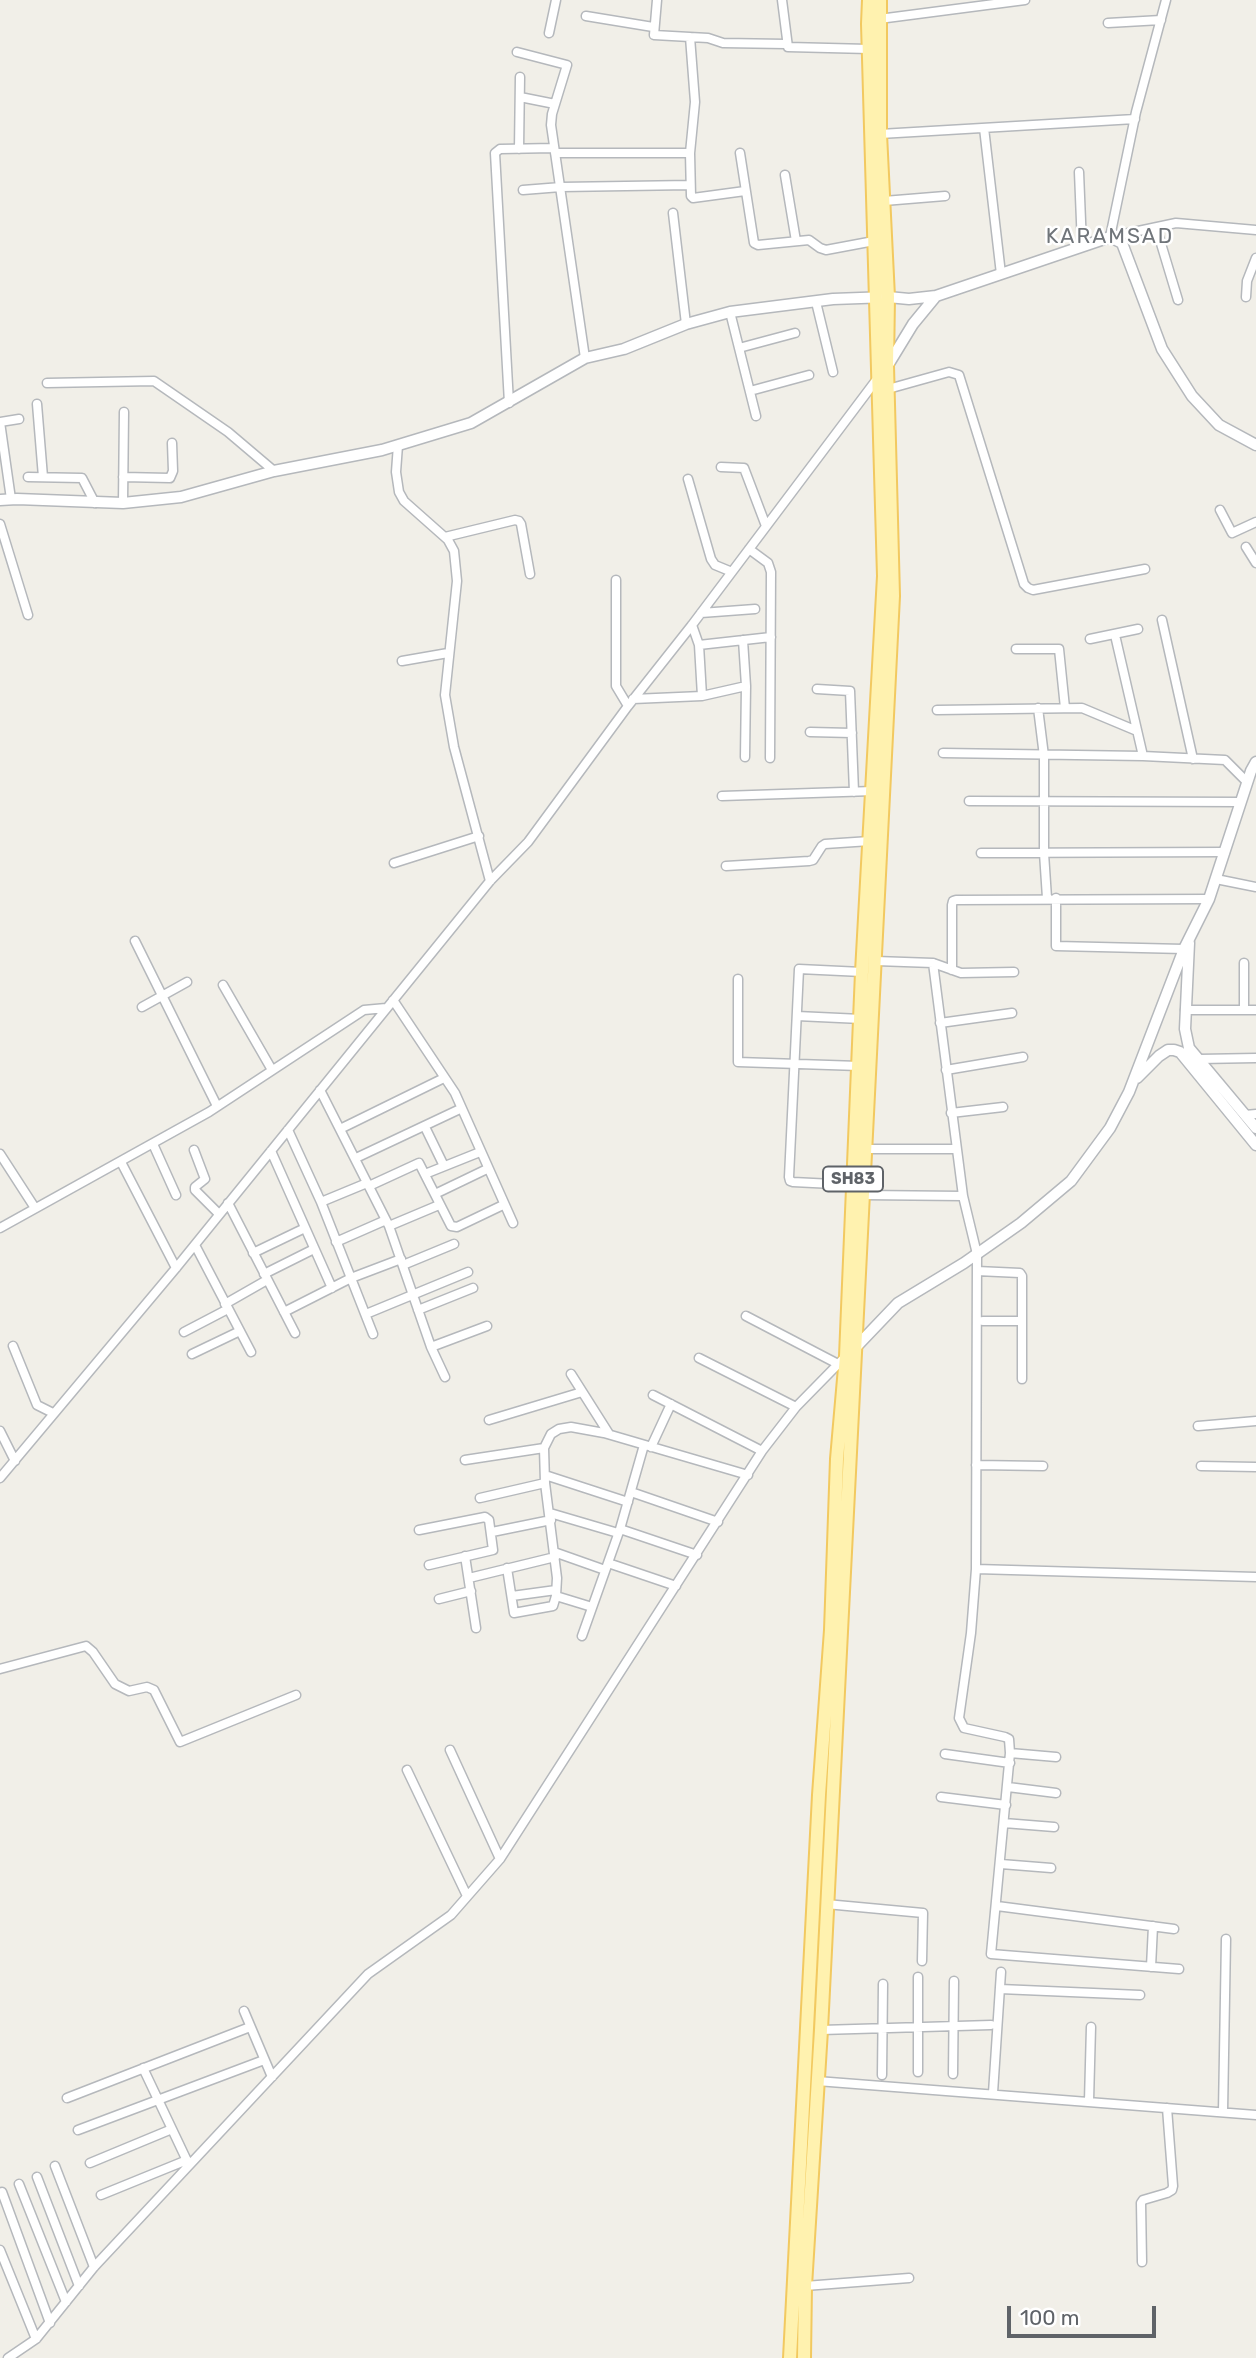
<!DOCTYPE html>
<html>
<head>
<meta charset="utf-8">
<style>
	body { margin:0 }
	#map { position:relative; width:1256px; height:2358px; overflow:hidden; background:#f1efe8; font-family:Rubik,sans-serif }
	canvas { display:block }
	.scale { position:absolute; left:1007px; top:2306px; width:149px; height:32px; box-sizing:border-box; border:4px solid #5f6368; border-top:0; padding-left:9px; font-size:21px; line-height:24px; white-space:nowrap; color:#5f6368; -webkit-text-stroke:5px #fff; paint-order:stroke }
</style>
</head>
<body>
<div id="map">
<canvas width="1256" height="2358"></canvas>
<div class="scale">100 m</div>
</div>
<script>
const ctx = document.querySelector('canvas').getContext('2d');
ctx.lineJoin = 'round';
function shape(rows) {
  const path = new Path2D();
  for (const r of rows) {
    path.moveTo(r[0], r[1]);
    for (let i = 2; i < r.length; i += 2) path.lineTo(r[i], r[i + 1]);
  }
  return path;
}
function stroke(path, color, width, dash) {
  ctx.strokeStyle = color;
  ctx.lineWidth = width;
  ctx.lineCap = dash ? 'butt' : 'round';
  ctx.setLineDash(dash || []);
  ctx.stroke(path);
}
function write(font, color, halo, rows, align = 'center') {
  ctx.font = font + ' Rubik,sans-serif';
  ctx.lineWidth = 5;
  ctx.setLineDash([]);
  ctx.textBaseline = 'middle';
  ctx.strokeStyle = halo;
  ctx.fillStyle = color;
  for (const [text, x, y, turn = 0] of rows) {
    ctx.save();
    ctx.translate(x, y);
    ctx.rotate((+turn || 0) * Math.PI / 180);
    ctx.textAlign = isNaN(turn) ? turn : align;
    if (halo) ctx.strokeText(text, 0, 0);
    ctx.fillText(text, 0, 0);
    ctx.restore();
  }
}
const minor = shape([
	[657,0,654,35,708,38,723,43,786,44],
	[782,0,788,47,869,49],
	[1166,0,1136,112,1110,237,1176,223,1256,230],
	[586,16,653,27],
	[879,19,1025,0],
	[1108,23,1161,20],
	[549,33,556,0],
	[690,37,695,102,690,153,691,196,693,198,745,191],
	[517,52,567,65,552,114,551,125,585,358],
	[520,97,555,104],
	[984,128,1001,274],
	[880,134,1135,119],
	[519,149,520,77],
	[555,153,690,153],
	[740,153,754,243,758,245,809,240,820,248,826,250,874,241],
	[1079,172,1082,246],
	[785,175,796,241],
	[523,190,561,187,690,185],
	[884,201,945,196],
	[673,213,686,324],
	[1156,227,1178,300],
	[1246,297,1247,281,1256,258],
	[816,302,833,372],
	[730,312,756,416],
	[739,348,795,333],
	[47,383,154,381,228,432,274,471],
	[888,389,949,372,959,375,1024,584,1028,588,1033,590,1145,569],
	[750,391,809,375],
	[509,403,495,153,500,149,554,148],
	[37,404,43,477],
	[0,422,11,499],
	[0,422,19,419],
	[398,445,396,472,399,492,404,501,448,540,454,551,457,581,445,695,454,747,490,881],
	[721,467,744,468,766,526],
	[28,477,82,478,95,503],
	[123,477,170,478,173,471,172,443],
	[688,479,711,559,715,565,732,572],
	[123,503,124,412],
	[1220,510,1232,533,1256,522],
	[0,524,28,615],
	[445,537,515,520,519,521,521,524,530,574],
	[1246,547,1256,563],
	[749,549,768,563,771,572,770,758],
	[616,580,616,686,628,706],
	[701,613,755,609],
	[1162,620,1193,759],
	[692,625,699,645,702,696],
	[1115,635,1143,756],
	[1090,639,1138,629],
	[743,640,746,686,745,757],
	[699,645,771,637],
	[1016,649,1059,649,1065,708],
	[402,661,448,653],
	[817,689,850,691,854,792],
	[633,699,702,696,746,686],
	[1038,708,1044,756,1044,853,1047,898],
	[937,710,1082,708,1137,731],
	[810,732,852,733],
	[943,753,1143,756,1225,760,1247,782],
	[722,796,873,791],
	[969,801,1241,802],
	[981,853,1225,852],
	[394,863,479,836],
	[726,866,809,861,813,860,822,846,825,844,870,841],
	[1216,879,1256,887],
	[1056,898,1056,946,1184,949],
	[135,941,217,1106],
	[876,961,933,963,961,973,1014,972],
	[933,963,963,1196,977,1254,976,1569,971,1633,959,1718,964,1728,1005,1737,1009,1739,1010,1753,991,1954,1179,1969],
	[952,970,952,905,953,901,956,900,1209,899],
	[738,979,738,1062,859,1066],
	[223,985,272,1070],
	[393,1000,455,1093,513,1223],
	[142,1007,187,982],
	[1185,1010,1256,1010],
	[1244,1010,1244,963],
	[797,1016,861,1019],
	[940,1023,1012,1013],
	[1199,1059,1256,1058],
	[946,1070,1023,1057],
	[320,1090,389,1226,431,1347,445,1377],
	[951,1113,1003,1107],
	[1245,1115,1256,1114],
	[425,1127,444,1166],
	[340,1129,444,1078],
	[288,1130,321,1202,373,1334],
	[153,1144,176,1195],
	[865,1149,956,1149],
	[194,1150,205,1179,195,1187,195,1190,219,1214],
	[271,1151,332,1288],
	[0,1154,35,1208],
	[356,1158,460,1109],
	[121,1162,176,1268],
	[425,1174,480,1152],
	[853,1185,793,1182,790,1181,789,1177,799,969,862,972],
	[369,1186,419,1163,451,1226,457,1227,503,1205],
	[435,1194,487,1169],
	[863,1195,963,1196],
	[321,1202,367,1183],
	[228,1203,295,1333],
	[389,1226,439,1205],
	[0,1228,209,1112,364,1010,386,1008],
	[336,1242,386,1220],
	[195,1245,251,1352],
	[253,1253,305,1228],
	[403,1265,454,1244],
	[977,1271,1020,1273,1022,1276,1022,1379],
	[264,1274,314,1249],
	[225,1304,267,1280],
	[418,1310,473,1288],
	[284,1312,351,1278,401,1259],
	[366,1314,468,1272],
	[746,1316,838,1364],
	[983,1321,1022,1321],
	[184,1332,228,1309],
	[13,1346,37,1405,53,1413],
	[431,1347,487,1326],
	[192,1354,240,1331],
	[699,1358,796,1407],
	[571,1374,609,1434],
	[653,1395,762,1451],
	[489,1420,582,1392],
	[1198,1426,1256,1421],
	[0,1431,15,1461],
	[651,1447,671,1404],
	[465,1460,544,1448],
	[976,1465,1043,1466],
	[1201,1466,1256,1467],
	[545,1475,628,1502],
	[0,1478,176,1268,490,881,528,842,628,706,692,625,877,379],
	[631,1492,718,1522],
	[480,1498,545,1483],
	[550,1513,618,1533],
	[620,1529,697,1555],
	[419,1530,485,1517,489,1520,493,1550,429,1565],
	[492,1532,551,1520],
	[554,1552,605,1570],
	[465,1556,476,1628],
	[608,1563,676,1586],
	[507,1568,514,1613,553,1606,556,1596,557,1578,545,1483,544,1448,551,1434,559,1429,571,1427,604,1433,748,1475],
	[976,1569,1256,1577],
	[469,1578,555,1557],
	[512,1596,556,1590],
	[556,1596,592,1607],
	[439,1599,471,1591],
	[582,1636,620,1529,644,1445],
	[0,1669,86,1646,93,1652,115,1684,129,1691,147,1687,154,1690,180,1742,296,1695],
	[450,1750,500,1859],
	[1010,1753,1056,1757],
	[945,1754,1010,1763],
	[407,1770,467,1896],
	[1008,1787,1056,1793],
	[941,1797,1006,1805],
	[1004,1823,1054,1827],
	[1001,1864,1051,1868],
	[826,1904,923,1913,922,1961],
	[997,1906,1174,1929],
	[1151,1967,1153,1926],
	[918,1977,918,2072],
	[1000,1989,1140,1995],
	[244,2011,272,2077],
	[821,2030,991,2025],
	[143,2068,189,2165],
	[953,2074,954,1981],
	[882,2075,883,1984],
	[817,2081,1256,2115],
	[993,2093,1001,1972],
	[67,2098,250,2027],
	[1089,2101,1091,2027],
	[1223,2112,1226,1939],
	[78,2130,264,2060],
	[90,2163,172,2129],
	[55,2166,94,2267],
	[37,2177,79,2286],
	[19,2184,66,2302],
	[2,2192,50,2323],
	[101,2195,187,2160],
	[0,2250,36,2339],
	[1142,2262,1141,2203,1143,2200,1167,2193,1172,2190,1173,2186,1167,2108],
	[805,2286,909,2278],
	[8,2358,36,2339,94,2267,368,1974,451,1915,500,1859,762,1451,796,1407,846,1356]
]);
const tertiary = shape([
	[888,365,913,324,936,296,1110,237,1122,243,1162,349,1192,396,1219,425,1256,445],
	[0,500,17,499,123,503,181,497,274,471,382,450,471,423,585,358,624,349,686,324,730,312,833,299,888,297,909,299,936,296],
	[1189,943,1185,1029,1189,1048,1256,1128],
	[1137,1078,1159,1056,1168,1050,1174,1050,1180,1052,1256,1145],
	[856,1347,898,1303,964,1263,1021,1223,1071,1181,1110,1128,1129,1092,1184,949,1209,899,1251,771,1256,762]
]);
const primary = shape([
	[790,2358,819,1795,831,1630,837,1459,846,1356,862,972,884,576,868,24,869,0],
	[804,2358,805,2286,821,2030,893,596,887,366,888,297,880,134,880,0]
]);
const shields = [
	[853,1179,60]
];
const shieldNames = [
	["SH83",853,1179]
];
const quarterNames = [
	["KARAMSAD",1110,237]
];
stroke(minor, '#b5b8bc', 11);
stroke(tertiary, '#b5b8bc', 13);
stroke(primary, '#f2c960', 16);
stroke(minor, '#fff', 8);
stroke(tertiary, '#fff', 10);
stroke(primary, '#fff2af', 12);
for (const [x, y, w] of shields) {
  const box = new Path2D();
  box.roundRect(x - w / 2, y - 12.5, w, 25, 5);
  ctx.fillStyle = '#fff';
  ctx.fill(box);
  stroke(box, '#5f6368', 2);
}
write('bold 16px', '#5f6368', null, shieldNames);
ctx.letterSpacing = '2px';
write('21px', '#70757a', '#fff', quarterNames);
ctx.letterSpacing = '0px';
</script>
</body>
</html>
